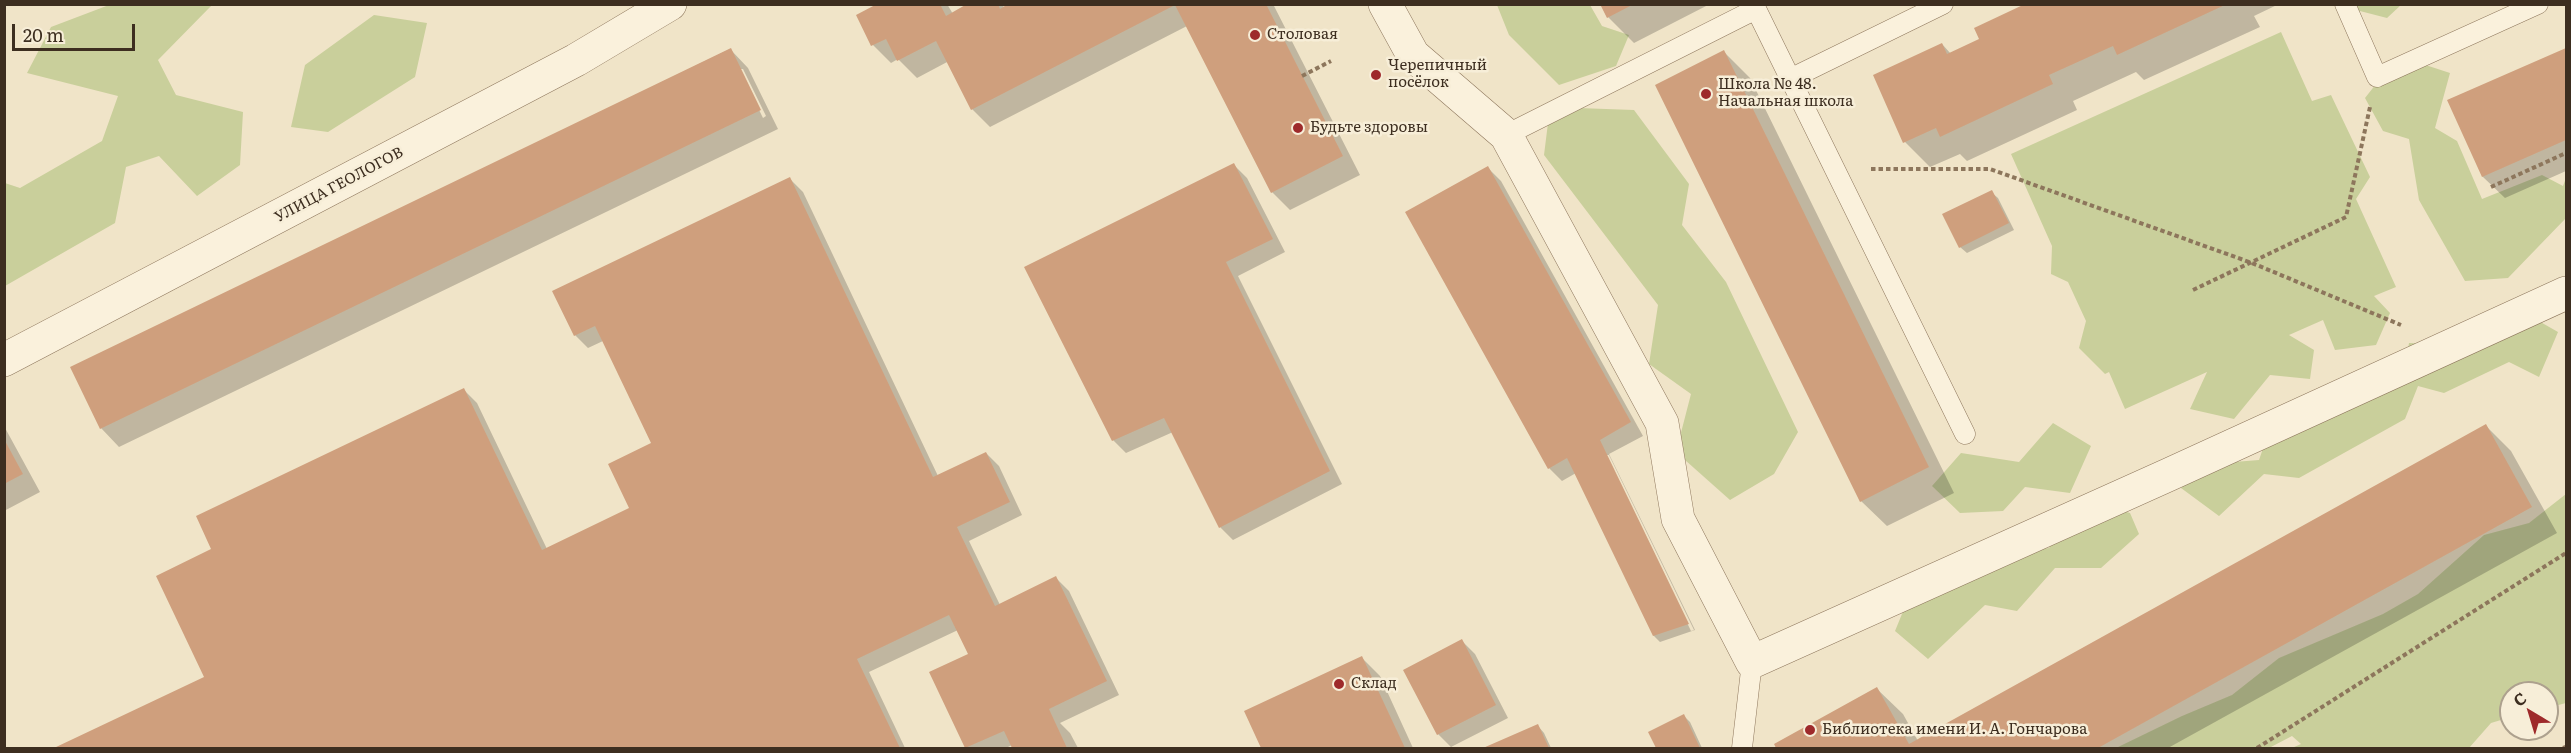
<!DOCTYPE html>
<html>
<head>
<meta charset="utf-8">
<style>
	body { margin:0 }
	#map { position:relative; width:2571px; height:753px; overflow:hidden; background:#f0e4c8; font-family:Literata,serif }
	canvas { display:block }
	.frame { position:absolute; inset:0; border:6px solid #3d2e20; pointer-events:none }
	.north { position:absolute; left:2499px; top:681px; width:60px; height:60px; box-sizing:border-box; background:#f7eed8; border:2px solid #ada18e; border-radius:50%; rotate:322deg; font-size:16px; font-weight:700; line-height:24px; text-align:center; color:#3d2e20 }
	.north::after { content:''; display:block; margin:auto; width:21px; height:27px; background:#9e2a2b; clip-path:polygon(50% 0,100% 100%,50% 72%,0 100%) }
	.scale { position:absolute; left:12px; top:24px; width:123px; height:27px; box-sizing:border-box; border:3px solid #3d2e20; border-top:0; padding-left:8px; font-size:18px; line-height:21px; white-space:nowrap; color:#3d2e20; -webkit-text-stroke:4px #f7eed8; paint-order:stroke }
</style>
</head>
<body>
<div id="map">
<canvas width="2571" height="753"></canvas>
<div class="frame"></div>
<div class="north">С</div>
<div class="scale">20 m</div>
</div>
<script>
const ctx = document.querySelector('canvas').getContext('2d');
ctx.lineJoin = 'round';
function fill(path, color) {
  ctx.fillStyle = color;
  ctx.fill(path, 'evenodd');
}
function shape(rows) {
  const path = new Path2D();
  for (const r of rows) {
    path.moveTo(r[0], r[1]);
    for (let i = 2; i < r.length; i += 2) path.lineTo(r[i], r[i + 1]);
  }
  return path;
}
function stroke(path, color, width, dash) {
  ctx.strokeStyle = color;
  ctx.lineWidth = width;
  ctx.lineCap = dash ? 'butt' : 'round';
  ctx.setLineDash(dash || []);
  ctx.stroke(path);
}
function write(font, color, halo, rows, align = 'center') {
  ctx.font = font + ' Literata,serif';
  ctx.lineWidth = 5;
  ctx.setLineDash([]);
  ctx.textBaseline = 'middle';
  ctx.strokeStyle = halo;
  ctx.fillStyle = color;
  for (const [text, x, y, turn = 0] of rows) {
    ctx.save();
    ctx.translate(x, y);
    ctx.rotate((+turn || 0) * Math.PI / 180);
    ctx.textAlign = isNaN(turn) ? turn : align;
    if (halo) ctx.strokeText(text, 0, 0);
    ctx.fillText(text, 0, 0);
    ctx.restore();
  }
}
const green = shape([
	[109,5,212,5,158,60,176,95,243,112,240,165,197,196,159,156,126,167,115,223,5,286,5,183,20,188,102,141,118,96,27,73,51,27],
	[1497,5,1590,5,1602,26,1629,35,1616,66,1559,85,1509,35],
	[2356,5,2401,5,2387,18,2356,10],
	[374,15,427,23,415,77,328,132,291,127,305,65],
	[2281,32,2312,101,2331,95,2370,177,2356,199,2396,287,2374,296,2390,313,2376,345,2335,350,2323,320,2289,335,2314,350,2310,379,2270,375,2234,419,2190,409,2207,372,2125,409,2109,372,2105,374,2079,348,2086,321,2068,282,2051,274,2052,246,2011,154],
	[2398,56,2450,73,2435,128,2457,141,2482,199,2542,175,2563,186,2566,178,2566,218,2508,278,2465,281,2419,200,2409,139,2383,131,2365,98],
	[1550,107,1634,110,1689,184,1682,225,1726,282,1798,432,1774,474,1730,500,1676,452,1691,394,1649,364,1658,305,1544,155],
	[2514,307,2558,332,2539,377,2509,362,2444,393,2418,386,2405,419,2299,478,2264,474,2219,516,2181,488,2209,464,2259,460,2268,434,2404,376,2409,343,2465,345],
	[2053,423,2091,446,2070,493,2025,487,2003,511,1960,513,1932,486,1961,453,2019,462],
	[2566,494,2566,703,2547,708,2547,693,2511,693,2511,717,2491,723,2469,748,2292,748,2301,744,2292,736,2269,748,2116,748,2182,716,2232,695,2279,658,2383,614,2418,594,2484,535,2529,523],
	[2083,499,2130,513,2139,534,2101,568,2055,568,2017,611,1985,605,1928,659,1895,631,1918,575,1983,576,2003,555,2049,548]
]);
const shadow = shape([
	[881,4,947,4,953,14,971,4,1001,4,1005,8,1011,4,1273,4,1360,175,1290,210,1272,192,1187,26,990,127,972,109,949,61,917,78,898,59,891,63,873,45],
	[1602,4,1710,4,1634,43,1608,17],
	[2029,4,2279,4,2254,16,2260,27,2144,80,2136,72,2073,101,2077,110,1967,161,1960,154,1930,167,1905,142,1942,44,1951,54,1981,40],
	[730,49,748,68,778,129,119,447,101,428,72,368],
	[739,69,743,69,766,116,763,118],
	[2566,49,2566,171,2505,198,2483,177,2449,101],
	[1724,52,1750,78,1954,493,1887,526,1861,501],
	[1234,165,1247,178,1285,252,1238,276,1342,484,1233,540,1220,527,1173,432,1126,453,1113,440],
	[1488,168,1501,181,1643,436,1609,454,1695,630,1660,642,1654,636,1576,473,1562,481,1549,468],
	[1606,455,1609,455,1694,630,1691,631],
	[790,179,803,192,938,476,986,453,999,466,1022,515,969,541,1000,605,1056,578,1069,591,1119,695,1060,723,1070,733,1078,748,1014,748,1012,745,1006,748,967,748,931,673,969,655,958,630,869,672,905,748,57,748,206,677,213,549,464,390,477,403,547,549,631,509,653,444,603,341,588,348,575,335],
	[1991,192,1998,198,2014,230,1967,253,1960,247],
	[4,426,40,492,4,511],
	[2486,426,2511,451,2557,533,2168,748,1778,748,1776,745,1877,689,1903,714,1918,741],
	[1462,641,1475,654,1508,718,1451,747,1438,734],
	[1362,658,1380,676,1413,748,1263,748,1246,712],
	[1684,716,1690,722,1702,748,1657,748,1650,733],
	[1538,726,1544,733,1551,748,1487,748]
]);
const building = shape([
	[877,4,940,4,946,16,967,4,998,4,1000,9,1008,4,1266,4,1343,156,1271,193,1175,5,971,110,936,41,897,61,886,39,871,46,856,15],
	[1600,4,1634,4,1607,18],
	[2025,4,2227,4,2117,55,2113,46,2049,75,2053,84,1940,137,1936,128,1903,143,1873,75,1942,43,1947,54,1979,39,1974,28],
	[731,48,761,110,100,429,70,367],
	[2566,48,2566,140,2482,177,2447,100],
	[1724,50,1929,467,1860,502,1655,85],
	[1234,163,1273,239,1226,262,1330,471,1219,528,1164,418,1112,441,1024,267],
	[1488,166,1631,422,1600,440,1689,624,1653,636,1567,458,1548,469,1405,212],
	[790,177,933,477,986,452,1010,502,957,527,995,606,1056,576,1107,681,1049,709,1067,748,1012,748,1004,731,965,748,929,672,968,654,949,615,857,659,900,748,54,748,204,677,156,576,211,549,196,516,464,388,542,550,629,508,608,464,651,443,595,326,574,336,552,291],
	[1992,190,2009,223,1959,248,1942,214],
	[2486,424,2532,507,2098,748,1776,748,1774,744,1877,687,1909,744],
	[4,439,23,474,4,484],
	[1462,639,1496,705,1437,735,1403,670],
	[1362,656,1405,748,1261,748,1244,711],
	[1684,714,1700,748,1656,748,1648,732],
	[1538,724,1549,748,1483,748]
]);
const path = shape([
	[1302,76,1331,61],
	[1871,169,1990,169,2252,263,2401,325],
	[2491,187,2566,153],
	[2193,290,2346,217,2370,107],
	[2257,748,2566,553],
	[2563,748,2566,747]
]);
const lane = shape([
	[2345,4,2377,77,2538,4],
	[1790,79,1943,4],
	[1506,135,1756,9,1965,434],
	[1742,748,1752,662]
]);
const street = shape([
	[1385,4,1413,55,1506,135,1662,423,1678,519,1752,662,2168,475,2566,293],
	[4,360,576,60,670,4]
]);
const markers = [
	[1255,35,6,"#9e2a2b"],
	[1376,75,6,"#9e2a2b"],
	[1706,94,6,"#9e2a2b"],
	[1298,128,6,"#9e2a2b"],
	[1339,684,6,"#9e2a2b"],
	[1810,730,6,"#9e2a2b"]
];
const poiNames = [
	["Столовая",1267,35],
	["Черепичный",1388,66],
	["посёлок",1388,83],
	["Школа № 48.",1718,85],
	["Начальная школа",1718,102],
	["Будьте здоровы",1310,128],
	["Склад",1351,684],
	["Библиотека имени И. А. Гончарова",1822,730]
];
const streetNames = [
	["УЛИЦА ГЕОЛОГОВ",339,185,-28]
];
fill(green, '#c9cf9b');
fill(shadow, '#0003');
fill(building, '#cf9f7d');
stroke(lane, '#8d765c', 21);
stroke(street, '#8d765c', 34);
stroke(path, '#8d765c', 4, [4.5, 3]);
stroke(lane, '#faf1dc', 20);
stroke(street, '#faf1dc', 33);
for (const [x, y, r, color] of markers) {
  const dot = new Path2D();
  dot.arc(x, y, r, 0, 2 * Math.PI);
  ctx.fillStyle = color;
  ctx.fill(dot);
  stroke(dot, '#f7eed8', 2);
}
write('15px', '#3d2e20', '#f7eed8', poiNames, 'left');
write('15px', '#3d2e20', '#f7eed8', streetNames);
</script>
</body>
</html>
